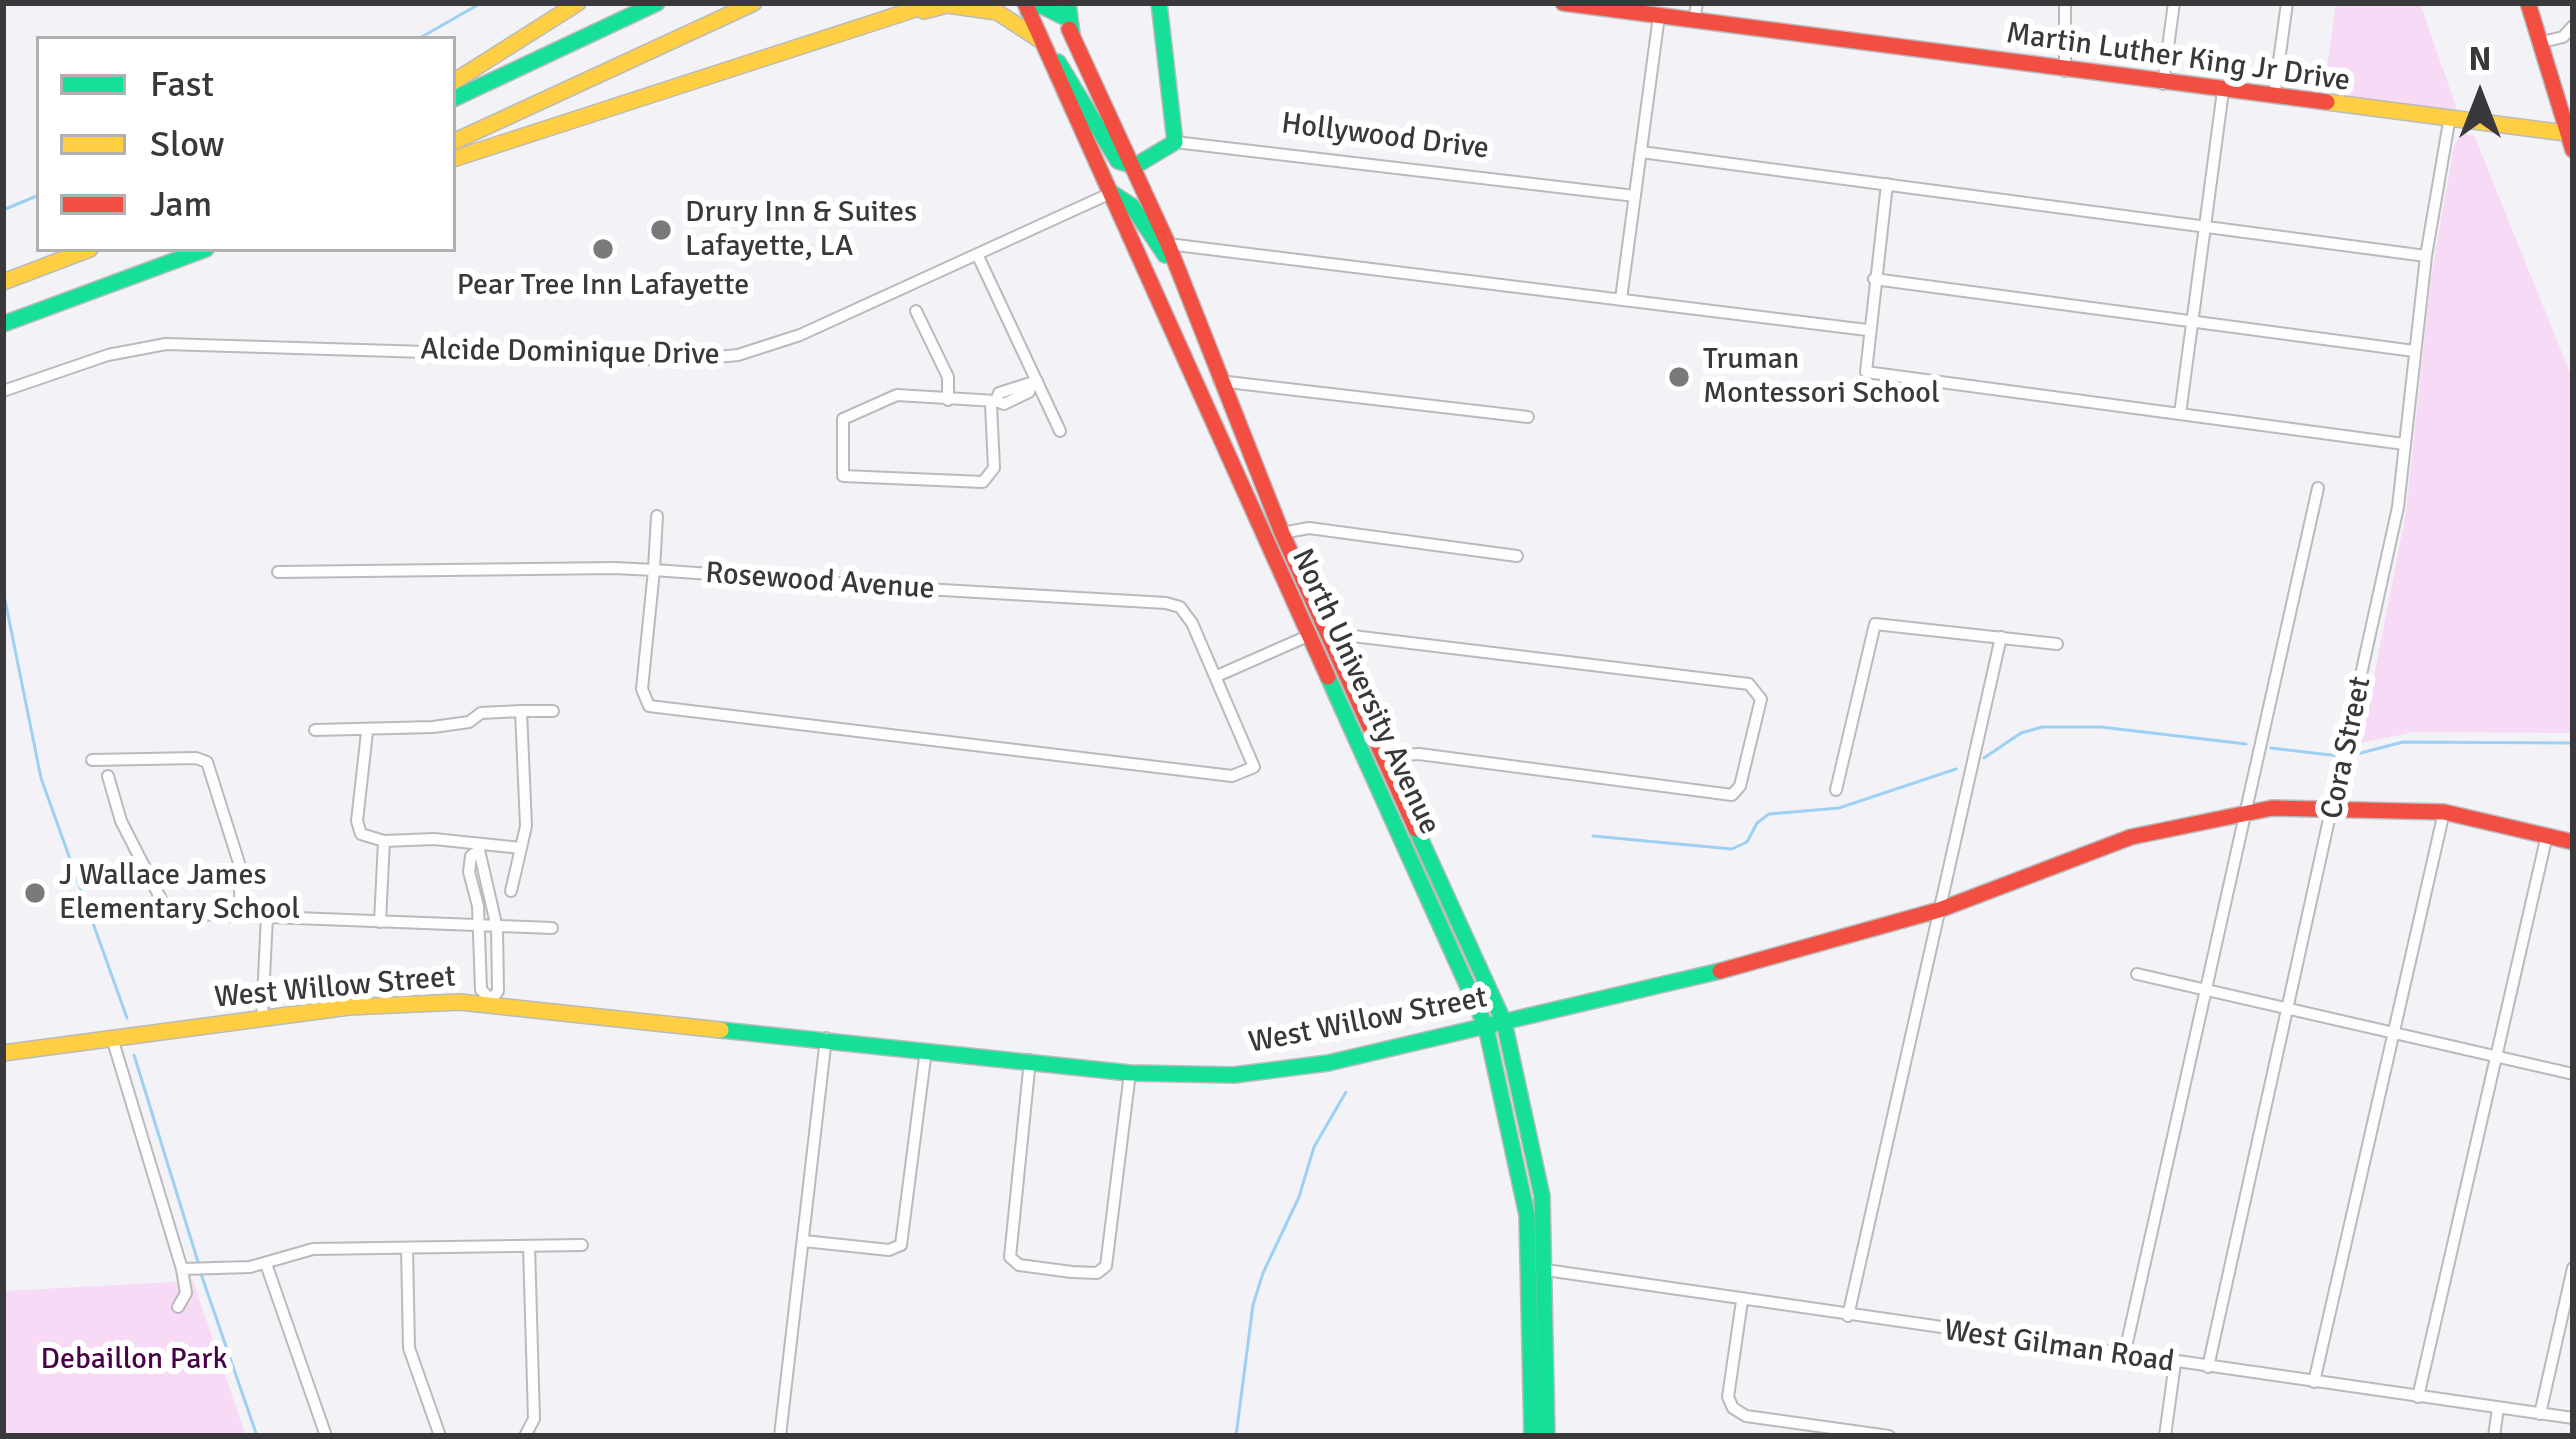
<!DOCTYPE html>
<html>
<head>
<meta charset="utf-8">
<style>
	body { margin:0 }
	#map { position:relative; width:2576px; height:1439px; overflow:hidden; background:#f3f3f7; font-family:Signika,sans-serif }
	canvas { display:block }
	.frame { position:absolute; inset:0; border:6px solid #39393c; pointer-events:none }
	.legend { position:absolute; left:36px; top:36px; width:420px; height:216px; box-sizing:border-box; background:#fff; border:3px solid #b0b0b1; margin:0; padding:15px 21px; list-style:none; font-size:36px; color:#39393c }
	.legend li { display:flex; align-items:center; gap:24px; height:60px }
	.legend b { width:60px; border:3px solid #b0b0b1 }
	.north { position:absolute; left:2420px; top:36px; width:120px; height:120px; -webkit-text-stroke:9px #fff; paint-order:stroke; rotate:0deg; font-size:33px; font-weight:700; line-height:48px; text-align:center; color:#39393c }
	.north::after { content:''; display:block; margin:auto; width:42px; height:54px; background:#39393c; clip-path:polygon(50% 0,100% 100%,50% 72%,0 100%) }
</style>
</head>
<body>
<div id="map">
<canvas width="2576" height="1439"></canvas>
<div class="frame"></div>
<ul class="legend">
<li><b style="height:15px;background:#16e098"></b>Fast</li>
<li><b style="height:15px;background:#ffcf43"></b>Slow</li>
<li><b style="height:15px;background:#f24e42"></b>Jam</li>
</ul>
<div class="north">N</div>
</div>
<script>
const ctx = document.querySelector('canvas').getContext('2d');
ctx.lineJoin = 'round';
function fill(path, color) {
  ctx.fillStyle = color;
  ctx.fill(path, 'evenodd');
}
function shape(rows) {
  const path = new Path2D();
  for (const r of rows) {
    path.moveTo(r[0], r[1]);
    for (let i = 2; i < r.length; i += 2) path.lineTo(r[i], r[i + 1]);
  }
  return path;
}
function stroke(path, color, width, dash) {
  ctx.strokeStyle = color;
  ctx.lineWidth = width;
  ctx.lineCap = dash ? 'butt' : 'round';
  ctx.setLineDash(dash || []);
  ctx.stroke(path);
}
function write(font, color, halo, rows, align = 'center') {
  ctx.font = font + ' Signika,sans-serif';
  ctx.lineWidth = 12;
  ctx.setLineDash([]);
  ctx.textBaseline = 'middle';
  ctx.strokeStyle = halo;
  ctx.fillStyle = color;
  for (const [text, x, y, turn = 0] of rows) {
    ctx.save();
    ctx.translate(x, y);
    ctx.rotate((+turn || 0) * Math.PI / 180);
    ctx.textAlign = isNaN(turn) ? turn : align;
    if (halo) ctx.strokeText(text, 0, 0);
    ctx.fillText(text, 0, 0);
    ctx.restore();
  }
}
const green = shape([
	[2336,3,2420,3,2458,112,2323,95],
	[2463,134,2474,135,2573,380,2573,733,2414,732,2361,743,2406,512,2431,277,2454,145],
	[193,1281,246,1436,3,1436,3,1291]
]);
const stream = shape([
	[418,39,481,3],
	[3,210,39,195],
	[3,590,41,778,127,1018],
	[2271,748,2339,756],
	[2349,756,2403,742,2573,743],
	[1984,758,2021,733,2042,727,2101,727,2246,744],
	[1593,836,1732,849,1747,842,1757,823,1769,814,1839,808,1956,769],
	[134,1055,199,1265],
	[201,1274,257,1436],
	[1236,1436,1253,1305,1263,1273,1299,1197,1314,1147,1346,1092]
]);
const street = shape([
	[2065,3,2065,71],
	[1694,21,1697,3],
	[2542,42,2563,37,2573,26],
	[2163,84,2174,3],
	[2274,97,2287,3],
	[1175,142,1635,196],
	[1641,152,2426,256],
	[1887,184,1866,372,2404,444],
	[1168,244,1867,330],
	[977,254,1060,431],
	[1874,279,2414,351],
	[1621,299,1659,16],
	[916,311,948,377,948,400],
	[1219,381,1528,417],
	[1032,383,1029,392,1004,404,996,401,999,393,1037,381],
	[3,391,108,355,166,344,686,360,738,355,800,335,1111,193],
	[991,404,994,468,983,482,843,476,843,419,897,395,996,401],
	[2180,414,2223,91],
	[1282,533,1309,528,1517,556],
	[278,572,615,568,654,570,908,588,1166,603,1180,607,1192,623,1254,767,1232,776,649,706,642,689,654,570,657,516],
	[1328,633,1749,684,1761,699,1740,786,1732,795,1419,754,1386,756],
	[1217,676,1310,635],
	[315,730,433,727,469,722,481,713,521,711],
	[367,732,357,821,361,834,384,841],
	[92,760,196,758,207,762,239,863,241,915],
	[108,776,121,821,168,913,552,928],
	[1836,790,1875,624,2057,644],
	[511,891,521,848],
	[380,922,384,841,434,839,521,848,526,826,521,711,553,711],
	[2137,974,2573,1074],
	[489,997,481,990,478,906,469,872,471,856,479,850,497,928,498,991,489,1003],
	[262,1019,267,916],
	[112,1038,182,1269,186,1293,178,1307],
	[1030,1060,1010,1257,1019,1265,1072,1272,1097,1273,1106,1266,1130,1073],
	[804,1241,889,1250,901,1245,926,1050],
	[407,1248,409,1348,440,1436],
	[266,1264,326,1436],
	[182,1269,250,1267,313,1249,582,1245],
	[1546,1270,2573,1418],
	[1742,1301,1728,1397,1733,1408,1746,1416,1889,1436],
	[1848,1316,2001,637],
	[2124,1356,2318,488],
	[2208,1367,2398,507,2426,256,2449,122],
	[2314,1382,2444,812],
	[2418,1397,2547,835],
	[2540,1414,2573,1268],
	[525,1436,534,1419,529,1246],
	[780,1436,826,1038],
	[2165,1436,2175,1363],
	[2494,1436,2498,1408]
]);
const fast = shape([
	[1068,3,1072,34],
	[1028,11,1040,5,1064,17],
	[1058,62,1118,161,1135,166],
	[453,99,657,3],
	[1135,166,1175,142,1159,3],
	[1112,193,1132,206,1165,255],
	[3,324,206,249],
	[1328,677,1486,1027,1527,1215,1532,1436],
	[1416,829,1504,1022,1542,1196,1547,1436],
	[721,1030,1130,1073,1234,1075,1328,1063,1720,971]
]);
const slow = shape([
	[924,11,947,5,997,12,1040,40],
	[453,82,578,3],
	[2327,102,2573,134],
	[453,142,754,3],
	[453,159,934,3],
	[3,282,90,249],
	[3,1053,349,1007,460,1002,721,1030]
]);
const jam = shape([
	[1025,3,1328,677],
	[1563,3,2327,102],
	[2528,3,2573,150],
	[1069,29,1168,244,1282,533,1416,829],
	[1720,971,1939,910,2131,837,2272,808,2444,812,2573,842]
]);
const markers = [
	[661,230,12,"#7a7a7d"],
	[603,249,12,"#7a7a7d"],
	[1679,377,12,"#7a7a7d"],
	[35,893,12,"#7a7a7d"]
];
const streetNames = [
	["Martin Luther King Jr Drive",2178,58,8],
	["Hollywood Drive",1385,137,7],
	["Alcide Dominique Drive",570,353,1],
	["Rosewood Avenue",820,582,4],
	["North University Avenue",1365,692,65],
	["Cora Street",2347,748,-78],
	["West Willow Street",335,988,-5],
	["West Willow Street",1368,1021,-11],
	["West Gilman Road",2059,1347,8]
];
const poiNames = [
	["Drury Inn & Suites",685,213],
	["Lafayette, LA",685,247],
	["Pear Tree Inn Lafayette",603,286,"center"],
	["Truman",1703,360],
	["Montessori School",1703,394],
	["J Wallace James",59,876],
	["Elementary School",59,910]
];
const parkNames = [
	["Debaillon Park",134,1360]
];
fill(green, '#f7daf6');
stroke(stream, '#9ed0f4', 3);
stroke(street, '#bababd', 14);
stroke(fast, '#bababd', 18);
stroke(slow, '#bababd', 18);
stroke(jam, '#bababd', 18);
stroke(street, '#fdfdfe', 10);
stroke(fast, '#16e098', 15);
stroke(slow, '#ffcf43', 15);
stroke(jam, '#f24e42', 15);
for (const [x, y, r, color] of markers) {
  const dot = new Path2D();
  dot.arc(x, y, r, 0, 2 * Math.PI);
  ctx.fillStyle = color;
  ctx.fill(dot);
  stroke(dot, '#fff', 4.5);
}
write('30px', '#39393c', '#fff', streetNames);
write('30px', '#39393c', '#fff', poiNames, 'left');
write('30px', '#490048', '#fff', parkNames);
</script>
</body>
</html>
